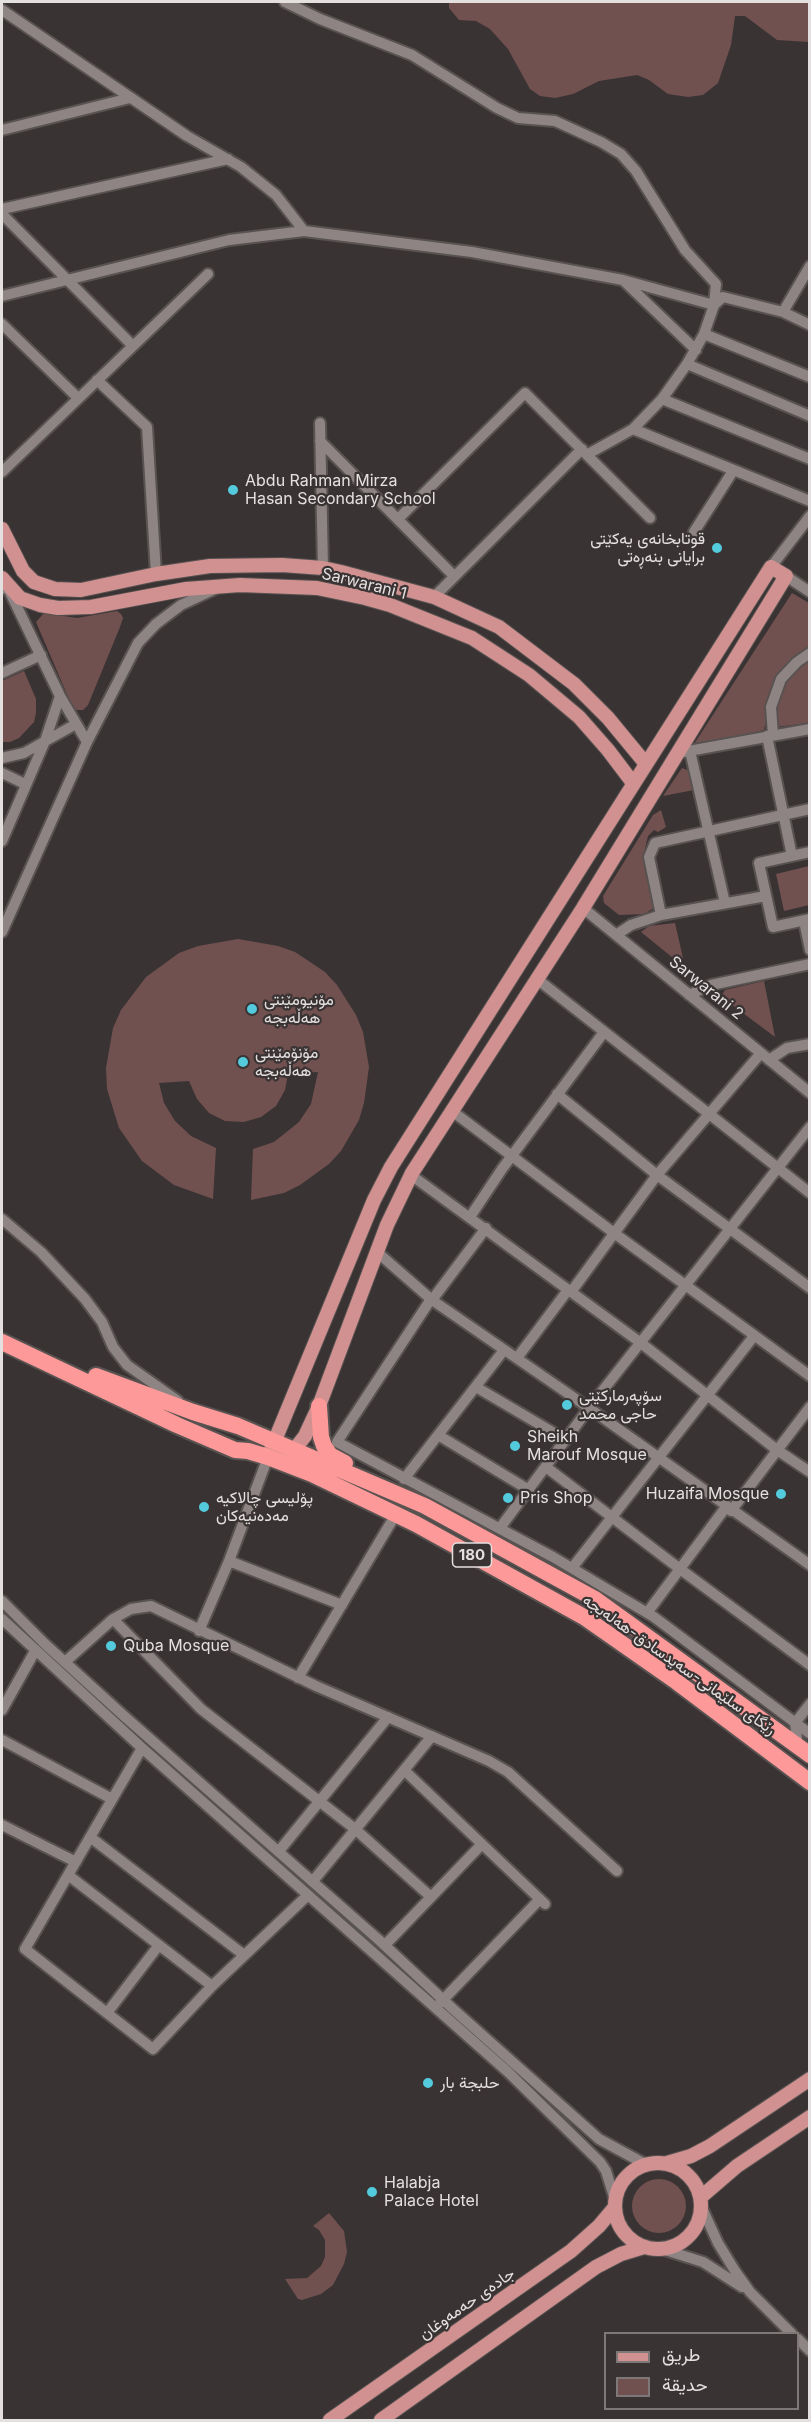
<!DOCTYPE html>
<html>
<head>
<meta charset="utf-8">
<style>
	body { margin:0 }
	#map { position:relative; width:811px; height:2422px; overflow:hidden; background:#3a3333; font-family:Inter,Vazirmatn,sans-serif }
	canvas { display:block }
	.frame { position:absolute; inset:0; border:3px solid #e5e0e0; pointer-events:none }
	.legend { position:absolute; left:604px; top:2332px; width:195px; height:78px; box-sizing:border-box; background:#3a3333; border:2px solid #7e7878; margin:0; padding:8px 10px; list-style:none; font-size:18px; color:#e5e0e0 }
	.legend li { display:flex; align-items:center; gap:12px; height:30px }
	.legend b { width:30px; border:2px solid #7e7878 }
</style>
</head>
<body>
<div id="map">
<canvas width="811" height="2422"></canvas>
<div class="frame"></div>
<ul class="legend">
<li><b style="height:8px;background:#d09190"></b>طريق</li>
<li><b style="height:16px;background:#715150"></b>حديقة</li>
</ul>
</div>
<script>
const ctx = document.querySelector('canvas').getContext('2d');
ctx.lineJoin = 'round';
function fill(path, color) {
  ctx.fillStyle = color;
  ctx.fill(path, 'evenodd');
}
function shape(rows) {
  const path = new Path2D();
  for (const r of rows) {
    if (r.length === 3) {
      path.moveTo(r[0] + r[2], r[1]);
      path.arc(r[0], r[1], r[2], 0, 2 * Math.PI);
      continue;
    }
    path.moveTo(r[0], r[1]);
    for (let i = 2; i < r.length; i += 2) path.lineTo(r[i], r[i + 1]);
  }
  return path;
}
function stroke(path, color, width, dash) {
  ctx.strokeStyle = color;
  ctx.lineWidth = width;
  ctx.lineCap = dash ? 'butt' : 'round';
  ctx.setLineDash(dash || []);
  ctx.stroke(path);
}
function write(font, color, halo, rows, align = 'center') {
  ctx.font = font + ' Inter,Vazirmatn,sans-serif';
  ctx.lineWidth = 4.5;
  ctx.setLineDash([]);
  ctx.textBaseline = 'middle';
  ctx.strokeStyle = halo;
  ctx.fillStyle = color;
  for (const [text, x, y, turn = 0] of rows) {
    ctx.save();
    ctx.translate(x, y);
    ctx.rotate((+turn || 0) * Math.PI / 180);
    ctx.textAlign = isNaN(turn) ? turn : align;
    if (halo) ctx.strokeText(text, 0, 0);
    ctx.fillText(text, 0, 0);
    ctx.restore();
  }
}
const green = shape([
	[449,2,809,2,809,42,777,40,745,16,735,16,731,45,718,83,703,95,688,97,668,94,649,80,637,75,599,81,573,94,555,98,540,96,530,89,508,49,490,29,476,21,459,20,449,8],
	[792,593,809,603,809,649,788,663,775,681,764,730,716,742,694,744],
	[117,611,121,614,123,618,120,627,88,705,83,710,77,710,72,706,36,622,44,613,77,618],
	[809,659,809,723,776,727,774,709,785,682,797,668],
	[24,671,36,699,36,713,34,722,19,738,10,742,2,742,2,681],
	[682,768,690,771,694,790,663,796],
	[661,810,666,827,658,832,654,830,648,836,643,857,654,908,644,914,619,915,604,903,603,896,653,815],
	[809,866,809,905,784,911,776,874],
	[675,923,683,958,678,962,641,932,649,926],
	[238,939,278,946,295,952,325,972,337,985,356,1015,363,1032,369,1067,364,1103,359,1120,341,1151,329,1164,300,1185,284,1193,251,1200,253,1149,274,1142,299,1122,311,1104,318,1072,288,1074,285,1090,276,1106,261,1117,244,1122,225,1121,209,1113,197,1099,189,1081,159,1083,164,1103,175,1121,191,1136,216,1148,213,1199,174,1185,142,1161,119,1128,107,1089,106,1068,113,1028,121,1010,146,977,179,953,198,946],
	[764,981,775,1037,723,998,722,995,725,990],
	[659,2206,27],
	[329,2213,344,2231,347,2252,344,2264,333,2285,321,2294,302,2300,298,2299,285,2279,307,2278,321,2266,325,2257,325,2240,319,2230,313,2226]
]);
const minor = shape([
	[285,2,320,19,412,55,497,108,518,118,555,121,601,142,621,154,636,171,685,250,716,284,714,305,704,334,687,364,662,399,633,429,588,454],
	[2,10,187,136,241,167,276,195,304,231],
	[2,130,130,98],
	[2,209,228,159],
	[2,214,133,346],
	[625,282,696,350],
	[2,296,229,240,304,231,472,252,623,280,714,305,723,297,783,312,810,325],
	[783,312,810,266],
	[2,324,78,398],
	[704,334,810,377],
	[687,364,810,416],
	[97,380,147,427,156,574],
	[662,399,810,459],
	[320,423,323,568],
	[633,429,810,501],
	[320,441,454,576],
	[2,472,208,274],
	[398,519,525,393,650,518],
	[694,532,733,471],
	[771,567,810,516],
	[786,576,810,592],
	[2,589,7,586,60,696,87,742],
	[434,597,582,449],
	[2,673,41,655],
	[773,735,771,707,781,679,797,662,810,653],
	[767,736,792,856],
	[690,751,725,903],
	[683,752,810,729],
	[2,758,24,753,76,724],
	[2,773,25,784],
	[2,841,45,741,60,696],
	[810,852,759,863,773,927,810,919],
	[583,908,810,1093],
	[661,915,649,857,655,843,810,809],
	[804,921,810,950],
	[2,932,87,742,138,643,156,624,181,605,215,589],
	[616,935,631,925,661,915,766,896],
	[537,979,810,1193],
	[689,995,711,985,810,964],
	[769,1060,787,1048,810,1044],
	[557,1094,657,1175,810,1288],
	[452,1111,614,1233,810,1376],
	[411,1175,641,1343,777,1450,810,1472],
	[470,1217,502,1169,604,1032],
	[2,1219,41,1252,85,1299,102,1322,113,1347,127,1365,178,1401],
	[377,1252,432,1300,589,1408,810,1565],
	[571,1292,657,1175,761,1053],
	[431,1299,337,1442,553,1557,654,1617,809,1733],
	[432,1300,486,1228],
	[517,1358,568,1290],
	[476,1387,566,1440],
	[438,1435,529,1490],
	[546,1467,680,1569,810,1665],
	[404,1479,504,1350],
	[731,1511,810,1407],
	[500,1528,589,1408,810,1127],
	[229,1561,342,1605],
	[572,1568,754,1336],
	[2,1601,45,1644,124,1716,379,1940,453,2009,599,2139,645,2164],
	[647,1613,726,1507],
	[2,1619,142,1748,508,2072,600,2162,606,2171,615,2200],
	[113,1619,201,1709,355,1829,431,1897],
	[199,1631,229,1561,268,1457],
	[65,1662,113,1619,131,1609,151,1606,316,1686,489,1761,508,1772,617,1871],
	[298,1678,396,1514],
	[2,1710,35,1651],
	[2,1740,112,1799],
	[798,1747,795,1723,810,1704],
	[142,1748,25,1949,153,2049,212,1986,308,1895],
	[404,1770,545,1904],
	[2,1825,76,1862],
	[90,1837,244,1955],
	[279,1851,388,1717],
	[68,1875,212,1986],
	[313,1881,432,1736],
	[385,1945,482,1844],
	[440,2003,540,1899],
	[107,2013,159,1945],
	[702,2208,718,2243,735,2271,750,2292,792,2334],
	[662,2249,703,2262,742,2287],
	[798,2339,810,2351]
]);
const major = shape([
	[2,529,23,571,34,582,55,589,81,590,156,574,210,566,282,565,323,568,341,572,434,597,499,627,574,684,608,718,646,764],
	[771,567,786,576,583,908,412,1173,387,1225,319,1406,305,1436,294,1450,268,1457,374,1200,391,1167,771,567],
	[2,578,20,598,40,605,58,608,91,607,186,589,240,585,317,588,365,598,390,605,472,638,529,675,579,717,608,750,633,783],
	[658,2206,43],
	[667,2163,691,2156,710,2146,810,2079],
	[701,2197,737,2166,810,2117],
	[330,2420,571,2251,599,2226,615,2207],
	[381,2420,596,2267,621,2254,644,2247]
]);
const highway = shape([
	[2,1342,177,1425,235,1450,248,1451,268,1457,312,1474,416,1524,584,1617,677,1682,810,1782],
	[96,1376,193,1412,238,1426,425,1506,595,1599,810,1755],
	[319,1406,321,1437,324,1446,330,1455,345,1463]
]);
const markers = [
	[233,490,6,"#53cbdc"],
	[717,548,6,"#53cbdc"],
	[252,1009,6,"#53cbdc"],
	[243,1062,6,"#53cbdc"],
	[567,1405,6,"#53cbdc"],
	[515,1446,6,"#53cbdc"],
	[781,1494,6,"#53cbdc"],
	[508,1498,6,"#53cbdc"],
	[204,1507,6,"#53cbdc"],
	[111,1646,6,"#53cbdc"],
	[428,2083,6,"#53cbdc"],
	[372,2192,6,"#53cbdc"]
];
const shields = [
	[472,1555,39]
];
const shieldNames = [
	["180",472,1555]
];
const poiNames = [
	["Abdu Rahman Mirza",245,481],
	["Hasan Secondary School",245,499],
	["قوتابخانەی یەکێتی",705,539,"right"],
	["برایانی بنەڕەتی",705,557,"right"],
	["مۆنیومێنتی",264,1000],
	["هەڵەبجە",264,1018],
	["مۆنۆمێنتی",255,1053],
	["هەڵەبجە",255,1071],
	["سۆپەرمارکێتی",579,1396],
	["حاجی محمد",579,1414],
	["Sheikh",527,1437],
	["Marouf Mosque",527,1455],
	["Huzaifa Mosque",769,1494,"right"],
	["پۆلیسی چالاکیە",216,1498],
	["مەدەنیەکان",216,1516],
	["Pris Shop",520,1498],
	["Quba Mosque",123,1646],
	["حلبجة بار",440,2083],
	["Halabja",384,2183],
	["Palace Hotel",384,2201]
];
const streetNames = [
	["Sarwarani 1",364,584,14],
	["Sarwarani 2",706,988,39],
	["رێگای سلێمانی-سەیدسادق-هەلەبجە",679,1665,35],
	["جادەی حەمەوغان",467,2304,-35]
];
fill(green, '#715150');
stroke(minor, '#585251', 14);
stroke(major, '#585251', 16);
stroke(highway, '#585251', 20);
stroke(minor, '#8d8483', 10);
stroke(major, '#d09190', 14);
stroke(highway, '#fd9998', 16);
for (const [x, y, r, color] of markers) {
  const dot = new Path2D();
  dot.arc(x, y, r, 0, 2 * Math.PI);
  ctx.fillStyle = color;
  ctx.fill(dot);
  stroke(dot, '#3a3333', 2);
}
for (const [x, y, w] of shields) {
  const box = new Path2D();
  box.roundRect(x - w / 2, y - 12, w, 24, 4.5);
  ctx.fillStyle = '#3a3333';
  ctx.fill(box);
  stroke(box, '#e5e0e0', 1.5);
}
write('bold 15px', '#e5e0e0', null, shieldNames);
write('16px', '#e5e0e0', '#3a3333', poiNames, 'left');
write('16px', '#e5e0e0', '#3a3333', streetNames);
</script>
</body>
</html>
